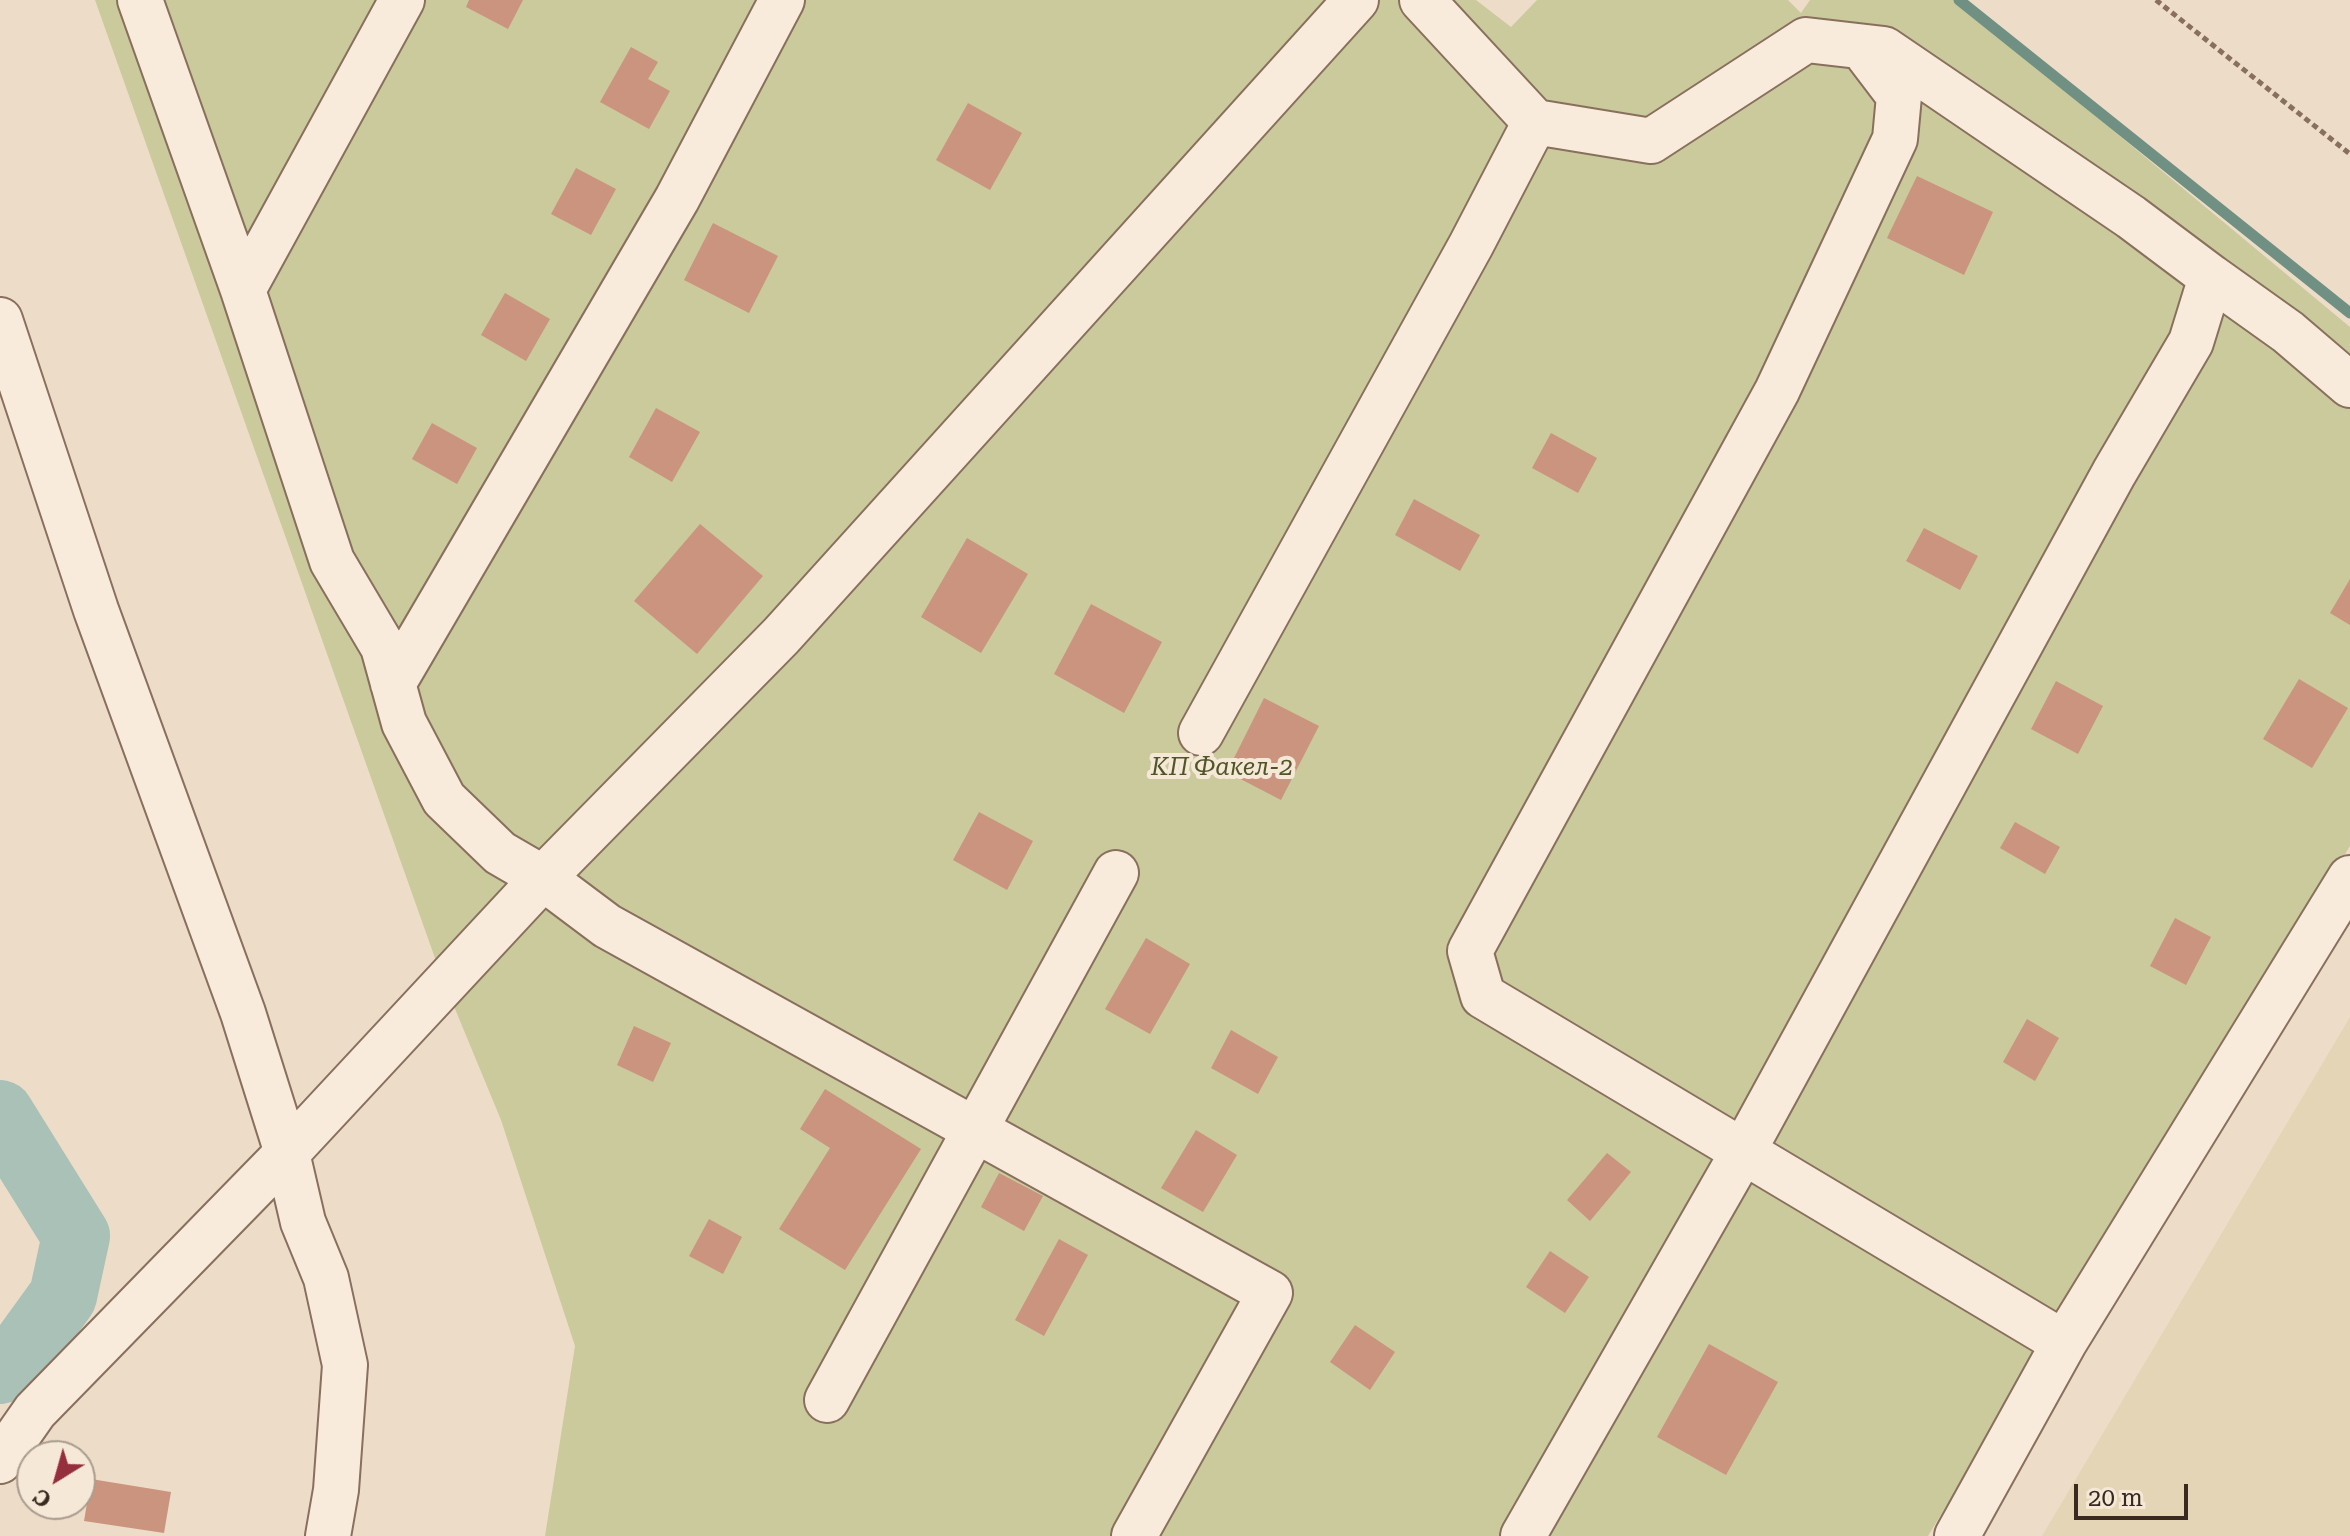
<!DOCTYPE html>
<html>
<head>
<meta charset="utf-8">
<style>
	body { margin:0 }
	#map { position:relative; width:2350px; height:1536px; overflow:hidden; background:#edddc8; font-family:"Roboto Serif",serif }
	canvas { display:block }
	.north { position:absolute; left:16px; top:1440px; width:80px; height:80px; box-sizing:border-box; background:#f5e8d7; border:2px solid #aa9c8e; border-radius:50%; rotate:217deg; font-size:22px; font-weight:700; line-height:32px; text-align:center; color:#392920 }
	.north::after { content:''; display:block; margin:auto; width:28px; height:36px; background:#952f3e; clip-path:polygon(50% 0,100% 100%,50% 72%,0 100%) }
	.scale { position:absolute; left:2074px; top:1484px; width:114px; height:36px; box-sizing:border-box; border:4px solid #392920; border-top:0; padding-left:10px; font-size:24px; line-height:28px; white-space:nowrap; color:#392920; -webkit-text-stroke:6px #f5e8d7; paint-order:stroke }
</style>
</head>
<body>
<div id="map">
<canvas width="2350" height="1536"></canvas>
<div class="north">С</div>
<div class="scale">20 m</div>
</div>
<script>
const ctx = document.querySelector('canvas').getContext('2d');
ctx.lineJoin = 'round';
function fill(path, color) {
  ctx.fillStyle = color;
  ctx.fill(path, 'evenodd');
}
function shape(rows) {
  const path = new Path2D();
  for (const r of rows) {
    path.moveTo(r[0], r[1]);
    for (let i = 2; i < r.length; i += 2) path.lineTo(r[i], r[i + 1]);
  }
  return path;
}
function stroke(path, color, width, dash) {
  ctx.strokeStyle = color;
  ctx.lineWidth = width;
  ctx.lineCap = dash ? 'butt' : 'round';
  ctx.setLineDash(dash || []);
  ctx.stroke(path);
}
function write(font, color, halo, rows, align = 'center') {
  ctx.font = font + ' "Roboto Serif",serif';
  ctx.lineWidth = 8;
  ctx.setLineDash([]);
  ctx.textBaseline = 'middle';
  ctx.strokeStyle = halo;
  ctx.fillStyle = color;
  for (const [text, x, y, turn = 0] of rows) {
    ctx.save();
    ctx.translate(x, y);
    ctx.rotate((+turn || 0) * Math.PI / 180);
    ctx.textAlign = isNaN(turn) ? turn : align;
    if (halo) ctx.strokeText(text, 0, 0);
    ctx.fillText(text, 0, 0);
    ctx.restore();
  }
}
const farmland = shape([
	[2350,1017,2350,1536,2042,1536]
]);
const green = shape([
	[95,0,1476,0,1511,27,1537,0,1788,0,1801,13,1810,0,1956,0,2350,327,2350,846,1928,1536,545,1536,575,1346,501,1120,441,975]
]);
const stream = shape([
	[1959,0,2350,313]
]);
const river = shape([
	[0,1114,76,1236,63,1296,16,1361,0,1370]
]);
const building = shape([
	[469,0,523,0,508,29,466,7],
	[631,47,658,62,648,79,670,91,649,129,600,102],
	[968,103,1022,133,990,190,936,160],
	[576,168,616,189,591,235,551,214],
	[1917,176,1993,212,1964,275,1887,238],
	[713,223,778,256,749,313,684,280],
	[505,293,550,319,526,361,481,335],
	[656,408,700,432,672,482,629,457],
	[432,423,477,448,457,484,412,459],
	[1551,433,1597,458,1578,493,1532,468],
	[1414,499,1480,535,1460,571,1395,535],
	[700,524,763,576,697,654,634,601],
	[1924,528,1978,556,1960,590,1906,561],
	[967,538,1028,574,981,653,921,617],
	[2350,579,2350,625,2330,613],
	[1091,604,1162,642,1124,713,1054,674],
	[2299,679,2348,708,2312,768,2263,739],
	[2056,681,2103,706,2078,754,2031,729],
	[1264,698,1319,726,1281,800,1227,772],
	[979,812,1033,841,1007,890,953,860],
	[2015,822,2060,847,2045,874,2000,848],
	[2175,918,2211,937,2186,985,2150,966],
	[1146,938,1190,964,1150,1034,1105,1009],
	[2027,1019,2059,1038,2035,1081,2003,1062],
	[634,1026,671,1043,653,1082,617,1065],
	[1231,1030,1278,1057,1258,1094,1211,1068],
	[825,1089,921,1149,845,1270,779,1229,830,1148,800,1129],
	[1196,1130,1237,1155,1203,1212,1161,1188],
	[1607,1153,1631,1172,1590,1221,1567,1200],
	[999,1173,1043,1196,1024,1231,981,1207],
	[709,1219,742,1237,723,1274,689,1256],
	[1059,1239,1088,1255,1044,1336,1015,1320],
	[1550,1251,1589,1277,1565,1313,1526,1287],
	[1355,1325,1395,1352,1370,1390,1330,1362],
	[1709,1344,1778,1382,1726,1475,1657,1437],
	[91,1479,171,1492,164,1533,84,1521]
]);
const path = shape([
	[2156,0,2350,154]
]);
const minor = shape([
	[140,0,243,290,332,561,383,647,404,723,444,799,500,853,543,878,607,926,1270,1293,1134,1536],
	[1422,0,1535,122,1651,141,1806,40,1884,49,2131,217,2211,277,2191,342,2114,473,1744,1150,1523,1536],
	[1864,50,1899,96,1895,139,1777,391,1470,951,1483,996,2064,1343],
	[2211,277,2288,332,2350,385],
	[243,290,402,0],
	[0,320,96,610,243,1013,287,1153,303,1222,326,1278,345,1365,336,1490,328,1536],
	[393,684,677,199,782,0],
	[1201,733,1471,245,1535,122],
	[827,1400,1116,873],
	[0,1461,35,1411,287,1153,543,878,781,636,1356,0],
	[1957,1536,2064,1343,2350,878]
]);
const parkNames = [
	["КП Факел-2",1222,768]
];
fill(farmland, '#e3d5b5');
fill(green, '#cbca9c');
stroke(stream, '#6f9083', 11);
stroke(river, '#a9c1b7', 68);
fill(building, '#ca947f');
stroke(minor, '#896f5d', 48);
stroke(path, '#896f5d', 5, [6, 4]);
stroke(minor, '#f8ebdb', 44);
write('italic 24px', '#505528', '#f5e8d7', parkNames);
</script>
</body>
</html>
